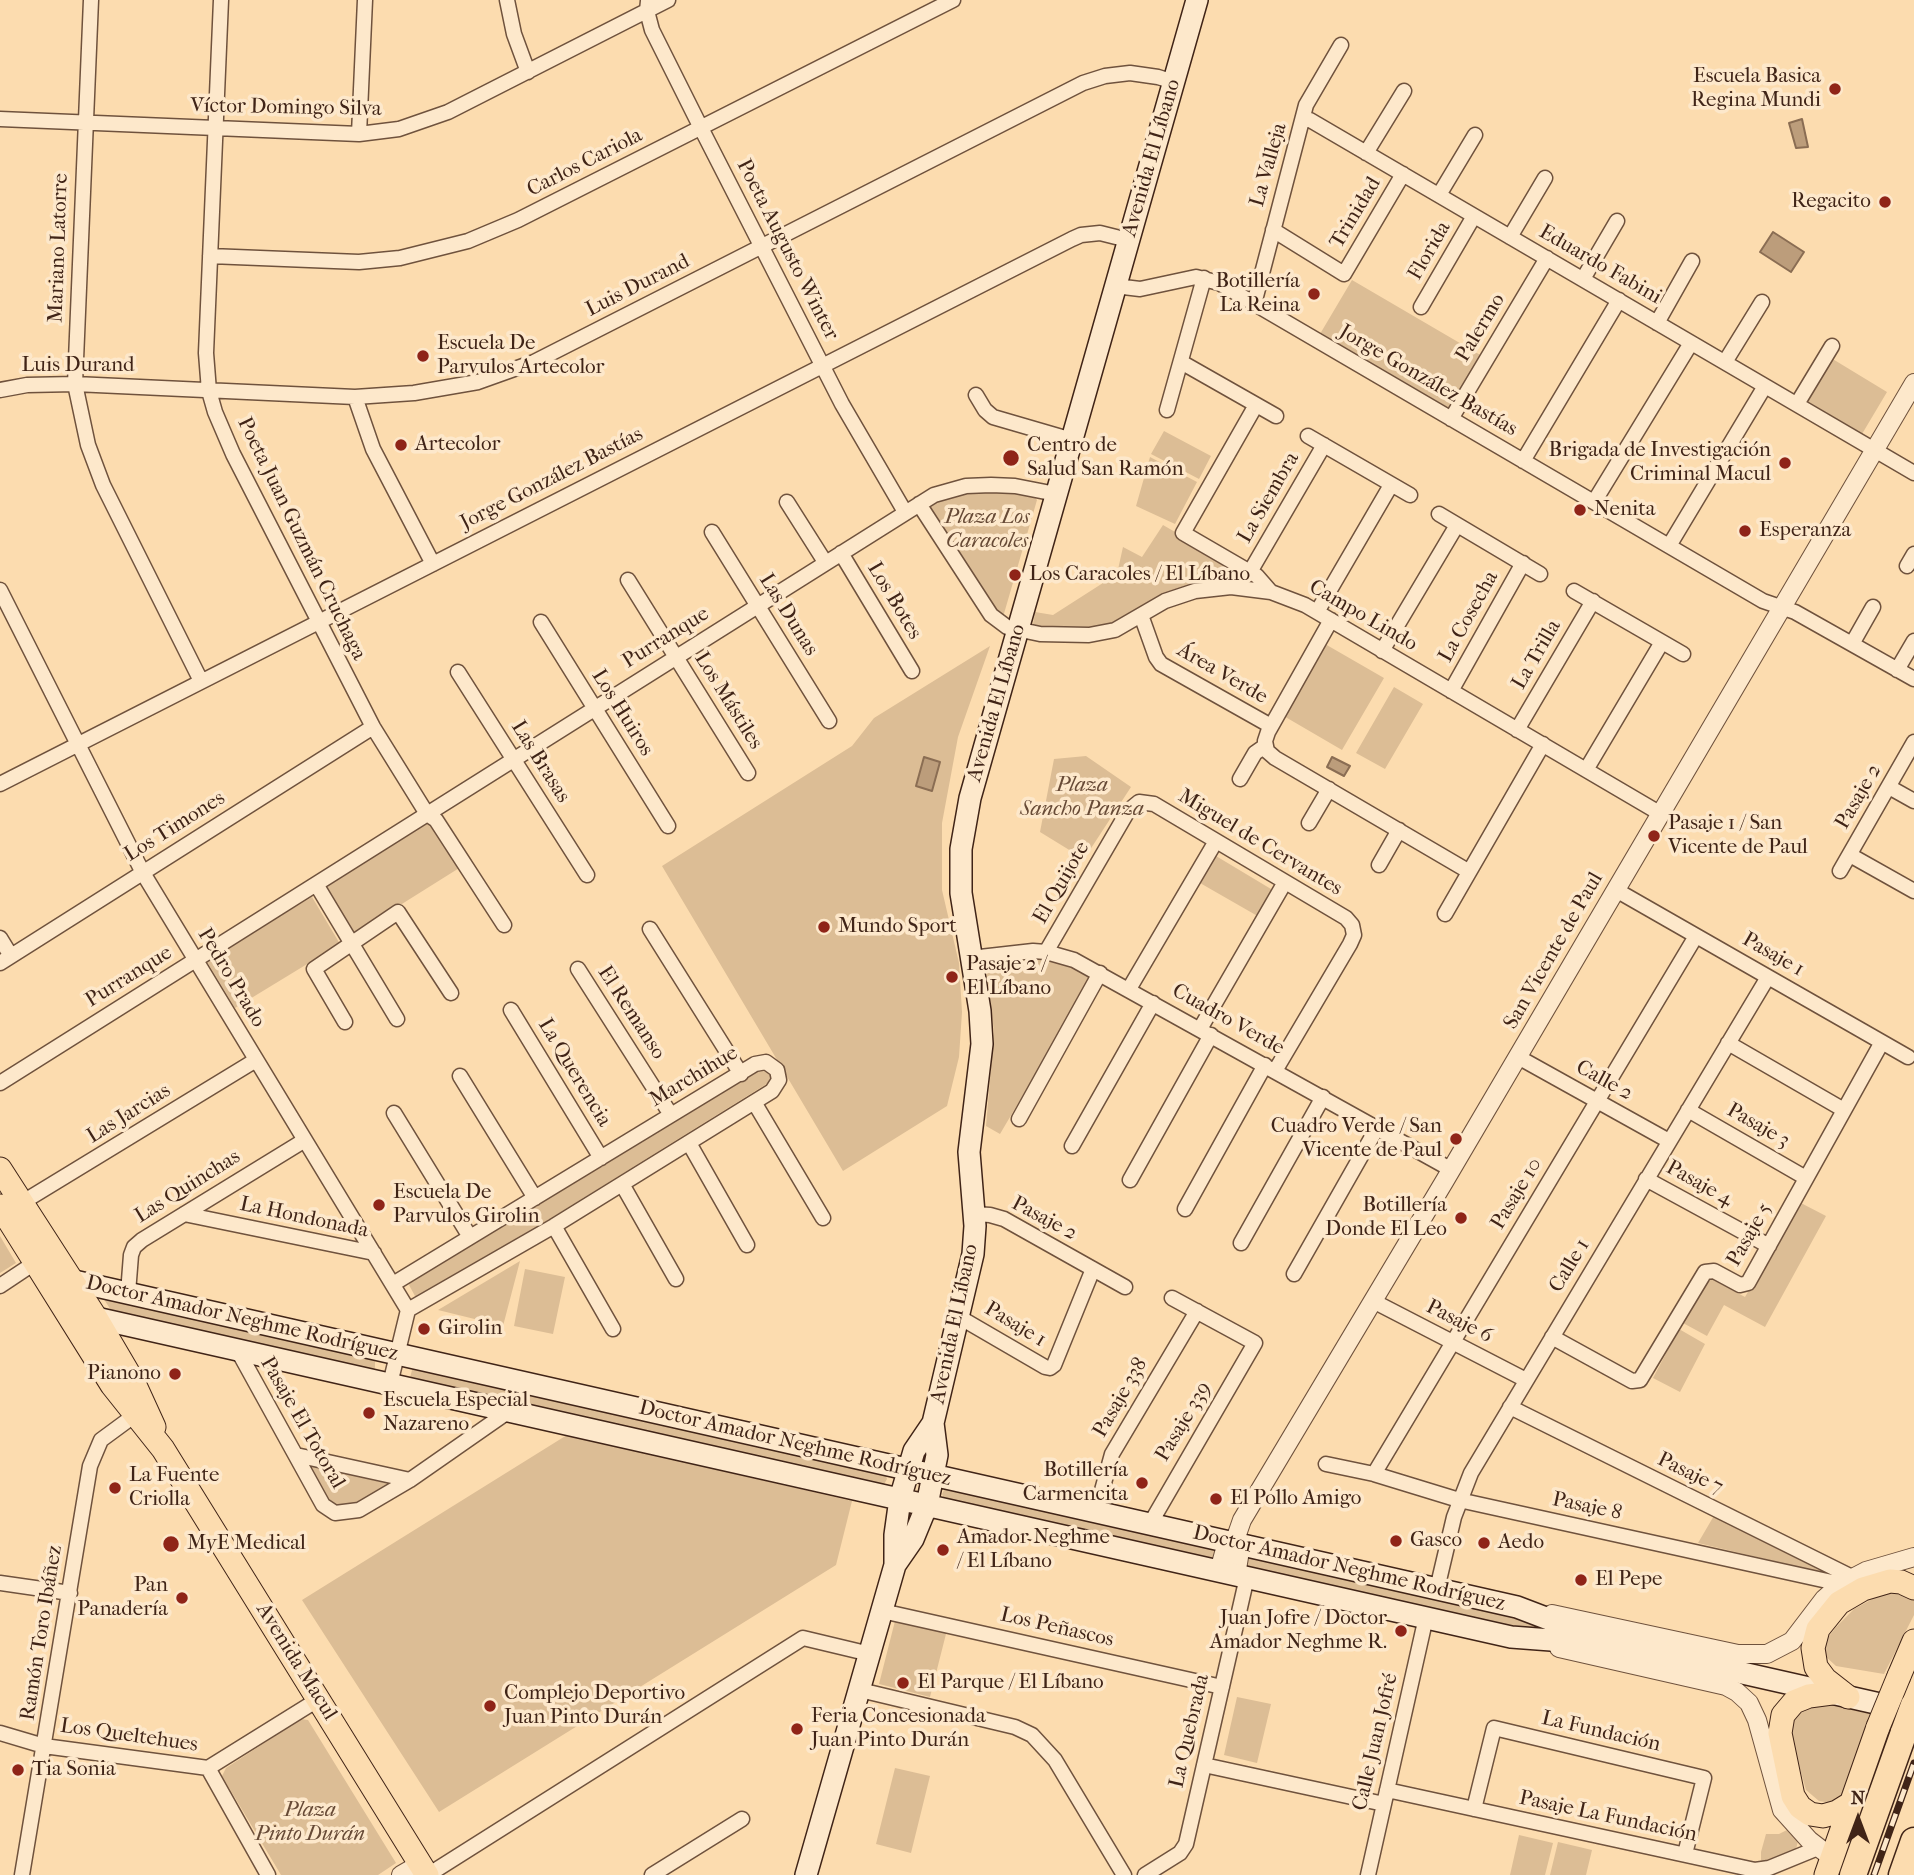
<!DOCTYPE html>
<html>
<head>
<meta charset="utf-8">
<style>
	body { margin:0 }
	#map { position:relative; width:1914px; height:1875px; overflow:hidden; background:#fcdcaf; font-family:"IM FELL French Canon",serif }
	canvas { display:block }
	.north { position:absolute; left:1823px; top:1784px; width:70px; height:70px; -webkit-text-stroke:5px #fde8cb; paint-order:stroke; rotate:0deg; font-size:19px; font-weight:700; line-height:28px; text-align:center; color:#402417 }
	.north::after { content:''; display:block; margin:auto; width:24px; height:32px; background:#402417; clip-path:polygon(50% 0,100% 100%,50% 72%,0 100%) }
</style>
</head>
<body>
<div id="map">
<canvas width="1914" height="1875"></canvas>
<div class="north">N</div>
</div>
<script>
const ctx = document.querySelector('canvas').getContext('2d');
ctx.lineJoin = 'round';
function fill(path, color) {
  ctx.fillStyle = color;
  ctx.fill(path, 'evenodd');
}
function shape(rows) {
  const path = new Path2D();
  for (const r of rows) {
    path.moveTo(r[0], r[1]);
    for (let i = 2; i < r.length; i += 2) path.lineTo(r[i], r[i + 1]);
  }
  return path;
}
function stroke(path, color, width, dash) {
  ctx.strokeStyle = color;
  ctx.lineWidth = width;
  ctx.lineCap = dash ? 'butt' : 'round';
  ctx.setLineDash(dash || []);
  ctx.stroke(path);
}
function write(font, color, halo, rows, align = 'center') {
  ctx.font = font + ' "IM FELL French Canon",serif';
  ctx.lineWidth = 7;
  ctx.setLineDash([]);
  ctx.textBaseline = 'middle';
  ctx.strokeStyle = halo;
  ctx.fillStyle = color;
  for (const [text, x, y, turn = 0] of rows) {
    ctx.save();
    ctx.translate(x, y);
    ctx.rotate((+turn || 0) * Math.PI / 180);
    ctx.textAlign = isNaN(turn) ? turn : align;
    if (halo) ctx.strokeText(text, 0, 0);
    ctx.fillText(text, 0, 0);
    ctx.restore();
  }
}
const green = shape([
	[1352,280,1482,356,1450,409,1320,334],
	[1831,358,1887,392,1862,434,1806,400],
	[1164,431,1211,456,1199,479,1151,454],
	[1150,457,1197,482,1175,524,1136,506],
	[997,489,1033,495,1037,500,1003,617,994,614,926,508,947,497],
	[1163,525,1244,572,1242,579,1188,586,1169,594,1127,619,1095,629,1041,630,1033,624,1035,612,1053,615,1117,574,1123,547,1142,557],
	[1325,644,1384,678,1342,750,1282,715],
	[990,646,958,737,942,823,942,890,959,963,962,1012,959,1057,947,1106,843,1171,662,866,852,746,874,718],
	[1394,687,1423,704,1385,769,1356,753],
	[1086,756,1131,787,1084,859,1040,832,1054,759],
	[442,813,472,860,354,934,324,887],
	[1216,856,1276,892,1261,918,1200,883],
	[312,897,340,944,235,1008,206,960],
	[1042,956,1070,966,1091,979,1000,1134,986,1126,994,1032,986,966,993,958],
	[766,1066,772,1075,768,1083,424,1297,415,1296,409,1285,413,1277,758,1067],
	[1799,1202,1826,1216,1765,1327,1724,1305,1707,1336,1683,1323,1708,1277,1745,1297],
	[0,1236,16,1263,0,1273],
	[520,1261,503,1326,438,1310],
	[525,1269,565,1277,553,1334,514,1326],
	[100,1293,375,1358,375,1367,374,1370,114,1315],
	[1679,1329,1705,1344,1680,1392,1653,1378],
	[413,1366,885,1472,887,1479,883,1486,410,1378],
	[567,1435,852,1501,836,1565,439,1812,302,1600],
	[305,1464,389,1484,358,1507,335,1507,326,1498],
	[945,1488,1218,1548,1214,1562,945,1501,942,1494],
	[1715,1514,1828,1574,1698,1543],
	[1249,1556,1522,1615,1561,1629,1531,1634,1246,1567],
	[1895,1591,1912,1597,1914,1600,1914,1615,1884,1674,1836,1666,1824,1655,1826,1640,1836,1627,1854,1609,1880,1595],
	[896,1617,947,1630,930,1697,879,1684],
	[1237,1697,1271,1704,1257,1763,1224,1755],
	[1815,1702,1871,1714,1842,1798,1832,1803,1819,1801,1806,1790,1792,1741,1791,1726,1798,1709],
	[301,1719,308,1720,396,1863,378,1875,281,1875,222,1776,226,1768],
	[895,1768,930,1776,911,1853,876,1844],
	[1787,1830,1798,1841,1795,1853,1764,1863,1761,1860,1761,1852,1766,1834,1779,1834],
	[1519,1835,1553,1843,1545,1875,1510,1875],
	[1558,1842,1592,1850,1586,1875,1550,1875]
]);
const water = shape([
	[1802,119,1808,147,1796,148,1789,123,1802,119],
	[1773,232,1804,252,1791,272,1760,252,1773,232],
	[924,757,940,762,932,791,916,786,924,757],
	[1332,757,1350,766,1344,776,1327,767,1332,757]
]);
const minor = shape([
	[91,0,75,384,88,445,103,485,201,681],
	[221,0,206,353,209,391,215,412,233,454,373,727,427,814,436,820,504,925],
	[507,0,514,34,528,72],
	[648,1,647,11,652,30,701,128,842,404,905,512],
	[0,119,359,134,399,129,448,112,668,0],
	[1304,120,1310,120,1914,473],
	[359,134,365,0],
	[1366,153,1404,91],
	[1439,195,1475,135],
	[1273,230,1344,274,1403,174],
	[1510,237,1545,178],
	[210,256,359,262,400,258,468,241,518,220,953,0],
	[1583,279,1617,221],
	[1115,286,1140,289,1196,277,1219,283,1763,601,1795,612,1914,679],
	[1254,304,1306,105,1341,45],
	[1421,307,1474,216],
	[1657,323,1692,261],
	[1181,362,1276,416],
	[1725,362,1762,302],
	[0,390,27,385,75,384,355,397,414,393,478,382,534,362,1083,83,1105,76,1130,73,1158,77,1174,82],
	[976,395,985,410,993,417,1072,440],
	[355,397,373,449,433,564],
	[1797,404,1832,346],
	[1256,405,1183,533,1257,576,1271,592],
	[1167,410,1204,278],
	[1451,419,1547,258],
	[1308,436,1410,495],
	[1523,461,1619,300],
	[787,502,825,562],
	[1594,502,1691,343],
	[919,504,991,615,1007,627,1040,634,1089,635,1115,630,1165,601,1195,591,1231,587,1271,592,1305,605,1661,814],
	[1439,514,1540,574],
	[712,532,829,721],
	[1669,546,1765,386],
	[841,553,912,671],
	[1907,566,1914,554],
	[1250,572,1324,445],
	[628,580,748,773],
	[0,590,143,873,408,1310,390,1384],
	[1574,591,1683,654],
	[1317,612,1391,485],
	[1141,615,1156,657,1161,664,1271,726],
	[1331,620,1268,732,1265,741,1267,751,1275,758,1468,871],
	[541,622,668,826],
	[1852,644,1873,607],
	[1382,651,1457,525],
	[1897,670,1914,641],
	[458,672,587,875],
	[1451,691,1523,563],
	[1517,730,1593,601],
	[1586,770,1662,642],
	[1240,779,1255,753,1265,746],
	[0,784,1072,239,1081,235,1100,233,1128,240],
	[1889,787,1914,801],
	[1309,823,1329,789],
	[1850,855,1914,891],
	[1379,865,1399,830],
	[1840,871,1914,742],
	[316,884,397,1019],
	[1616,890,1908,1057],
	[1445,914,1543,744],
	[650,929,741,1074],
	[0,938,11,956],
	[1046,952,1128,811,1139,802,1154,804,1346,918,1352,925,1354,935,1350,944,1275,1071],
	[971,958,1033,951,1046,952,1074,960,1452,1170],
	[0,963,373,727],
	[578,969,671,1115],
	[1129,989,1216,841],
	[511,1010,601,1158],
	[345,1022,314,969,398,912,451,993],
	[1200,1029,1285,882],
	[1728,1043,1844,1110],
	[1518,1057,1669,1141],
	[460,1076,535,1198],
	[0,1083,934,495,966,486,991,485,1015,486,1056,494],
	[754,1102,823,1218],
	[1688,1110,1806,1178],
	[394,1113,470,1237],
	[1019,1119,1100,973],
	[689,1143,747,1245],
	[1072,1146,1153,1003],
	[1646,1179,1769,1246],
	[1130,1180,1211,1035],
	[622,1184,676,1279],
	[23,1202,256,1060],
	[1185,1209,1265,1065],
	[184,1214,374,1253],
	[974,1214,990,1215,1004,1219,1125,1287],
	[554,1226,613,1329],
	[1241,1243,1323,1097],
	[1294,1274,1377,1128],
	[393,1284,755,1064,766,1062,777,1070,779,1080,772,1091,554,1226,408,1310],
	[0,1286,36,1262],
	[128,1293,131,1255,134,1247,142,1240,305,1140],
	[1373,1301,1526,1380],
	[959,1317,1045,1367,1050,1368,1054,1365,1093,1269],
	[1552,1337,1632,1381,1640,1380,1705,1272,1714,1271,1740,1285,1748,1283,1882,1042],
	[237,1349,323,1505,335,1513,359,1510,410,1480,509,1411],
	[1510,1407,1852,1577],
	[296,1455,410,1480],
	[1326,1464,1374,1474,1459,1500,1841,1584],
	[1374,1474,1696,936],
	[1096,1512,1112,1454,1197,1311],
	[1150,1524,1255,1343,1172,1298],
	[0,1583,70,1593],
	[1437,1589,1454,1517,1471,1473,1768,977],
	[882,1611,1222,1687],
	[860,1690,1015,1727,1032,1735,1055,1760,1124,1875],
	[0,1733,44,1746,208,1768,319,1699],
	[1204,1765,1384,1804],
	[208,1768,268,1875],
	[1387,1790,1755,1870,1769,1868,1818,1848],
	[1474,1809,1494,1728,1704,1778,1685,1854],
	[22,1875,90,1466,101,1440,135,1415],
	[428,1875,803,1638,870,1654],
	[652,1875,742,1819],
	[1145,1875,1180,1853,1186,1844,1247,1577],
	[1368,1875,1426,1617]
]);
const tertiary = shape([
	[1234,1543,1239,1557,1236,1575],
	[1219,1571,1224,1553,1234,1543,1242,1520,1444,1182,1914,383],
	[1552,1614,1738,1654,1767,1654,1792,1641,1824,1599,1841,1584,1866,1571,1914,1557],
	[1559,1648,1726,1686,1737,1692,1749,1703,1757,1720,1782,1810,1809,1840,1831,1857],
	[401,1875,420,1864]
]);
const secondary = shape([
	[74,1281,1517,1607,1614,1644,1902,1709],
	[96,1318,1511,1637,1591,1643],
	[895,1565,913,1539,927,1505,937,1455,933,1423],
	[806,1875,895,1565,895,1535,900,1499,914,1451,933,1423,973,1254,975,1226,969,1152,982,1044,980,1011,961,893,961,849,970,798,1197,0]
]);
const primary = shape([
	[0,1169,96,1318,133,1381,154,1427],
	[0,1206,112,1385,163,1449,427,1875],
	[1899,1676,1914,1641],
	[1832,1693,1809,1696,1794,1702,1783,1715,1780,1733,1793,1796,1800,1807,1810,1814,1823,1816,1837,1812,1850,1804],
	[1848,1697,1825,1679,1816,1667,1813,1648,1818,1629,1839,1603,1863,1589,1890,1581,1901,1582,1914,1588],
	[1826,1875,1878,1727]
]);
const motorway = shape([
	[1853,1875,1904,1732],
	[1902,1875,1914,1841]
]);
const rail = shape([
	[1874,1875,1914,1763]
]);
const primaryBridge = shape([
	[1878,1727,1899,1676]
]);
const motorwayBridge = shape([
	[1904,1732,1914,1705]
]);
const markers = [
	[1835,89,7,"#8f2418"],
	[1885,202,7,"#8f2418"],
	[1314,294,7,"#8f2418"],
	[423,356,7,"#8f2418"],
	[401,445,7,"#8f2418"],
	[1011,458,9,"#8f2418"],
	[1785,463,7,"#8f2418"],
	[1580,510,7,"#8f2418"],
	[1745,531,7,"#8f2418"],
	[1015,575,7,"#8f2418"],
	[1654,836,7,"#8f2418"],
	[824,927,7,"#8f2418"],
	[952,977,7,"#8f2418"],
	[1456,1139,7,"#8f2418"],
	[379,1205,7,"#8f2418"],
	[1461,1218,7,"#8f2418"],
	[424,1329,7,"#8f2418"],
	[175,1374,7,"#8f2418"],
	[369,1413,7,"#8f2418"],
	[1142,1483,7,"#8f2418"],
	[115,1488,7,"#8f2418"],
	[1216,1499,7,"#8f2418"],
	[1396,1541,7,"#8f2418"],
	[1484,1543,7,"#8f2418"],
	[171,1544,9,"#8f2418"],
	[943,1550,7,"#8f2418"],
	[1581,1580,7,"#8f2418"],
	[182,1598,7,"#8f2418"],
	[1401,1631,7,"#8f2418"],
	[903,1683,7,"#8f2418"],
	[490,1706,7,"#8f2418"],
	[797,1729,7,"#8f2418"],
	[18,1770,7,"#8f2418"]
];
const poiNames = [
	["Escuela Basica",1821,77,"right"],
	["Regina Mundi",1821,101,"right"],
	["Regacito",1871,202,"right"],
	["Botillería",1300,282,"right"],
	["La Reina",1300,306,"right"],
	["Escuela De",437,344],
	["Parvulos Artecolor",437,368],
	["Artecolor",415,445],
	["Centro de",1027,446],
	["Salud San Ramón",1027,470],
	["Brigada de Investigación",1771,451,"right"],
	["Criminal Macul",1771,475,"right"],
	["Nenita",1594,510],
	["Esperanza",1759,531],
	["Los Caracoles / El Líbano",1029,575],
	["Pasaje 1 / San",1668,824],
	["Vicente de Paul",1668,848],
	["Mundo Sport",838,927],
	["Pasaje 2 /",966,965],
	["El Líbano",966,989],
	["Cuadro Verde / San",1442,1127,"right"],
	["Vicente de Paul",1442,1151,"right"],
	["Escuela De",393,1193],
	["Parvulos Girolin",393,1217],
	["Botillería",1447,1206,"right"],
	["Donde El Leo",1447,1230,"right"],
	["Girolin",438,1329],
	["Pianono",161,1374,"right"],
	["Escuela Especial",383,1401],
	["Nazareno",383,1425],
	["Botillería",1128,1471,"right"],
	["Carmencita",1128,1495,"right"],
	["La Fuente",129,1476],
	["Criolla",129,1500],
	["El Pollo Amigo",1230,1499],
	["Amador Neghme",957,1538],
	["/ El Líbano",957,1562],
	["Gasco",1410,1541],
	["Aedo",1498,1543],
	["MyE Medical",187,1544],
	["El Pepe",1595,1580],
	["Pan",168,1586,"right"],
	["Panadería",168,1610,"right"],
	["Juan Jofre / Doctor",1387,1619,"right"],
	["Amador Neghme R.",1387,1643,"right"],
	["El Parque / El Líbano",917,1683],
	["Complejo Deportivo",504,1694],
	["Juan Pinto Durán",504,1718],
	["Feria Concesionada",811,1717],
	["Juan Pinto Durán",811,1741],
	["Tia Sonia",32,1770]
];
const streetNames = [
	["Víctor Domingo Silva",286,108,1],
	["Avenida El Líbano",1152,158,-74],
	["Carlos Cariola",585,163,-27],
	["La Valleja",1269,165,-74],
	["Trinidad",1356,213,-59],
	["Mariano Latorre",59,248,-88],
	["Poeta Augusto Winter",787,250,63],
	["Florida",1430,251,-60],
	["Eduardo Fabini",1600,265,30],
	["Luis Durand",638,286,-27],
	["Palermo",1481,328,-59],
	["Luis Durand",78,366],
	["Jorge González Bastías",1428,381,30],
	["Jorge González Bastías",552,479,-27],
	["La Siembra",1269,498,-60],
	["Poeta Juan Guzmán Cruchaga",301,539,64],
	["Los Botes",894,601,59],
	["Las Dunas",788,615,58],
	["Campo Lindo",1363,616,30],
	["La Cosecha",1469,617,-61],
	["Purranque",666,638,-32],
	["La Trilla",1537,655,-60],
	["Área Verde",1222,674,30],
	["Los Mástiles",728,701,58],
	["Avenida El Líbano",997,703,-74],
	["Los Huiros",622,713,58],
	["Las Brasas",540,762,58],
	["Pasaje 2",1859,797,-60],
	["Los Timones",175,827,-32],
	["Miguel de Cervantes",1260,843,31],
	["El Quijote",1062,883,-60],
	["San Vicente de Paul",1554,951,-60],
	["Pasaje 1",1773,955,30],
	["Purranque",129,977,-32],
	["Pedro Prado",231,978,59],
	["El Remanso",631,1013,57],
	["Cuadro Verde",1228,1020,29],
	["La Querencia",574,1073,59],
	["Marchihue",694,1077,-31],
	["Calle 2",1604,1081,29],
	["Las Jarcias",129,1114,-32],
	["Pasaje 3",1758,1126,30],
	["Pasaje 4",1699,1184,29],
	["Las Quinchas",188,1187,-32],
	["Pasaje 10",1517,1194,-59],
	["La Hondonada",304,1218,12],
	["Pasaje 2",1044,1219,28],
	["Pasaje 5",1750,1235,-60],
	["Calle 1",1570,1266,-59],
	["Doctor Amador Neghme Rodríguez",242,1319,13],
	["Pasaje 6",1459,1322,27],
	["Avenida El Líbano",955,1324,-78],
	["Pasaje 1",1015,1325,31],
	["Pasaje 338",1121,1398,-60],
	["Pasaje 339",1184,1422,-59],
	["Pasaje El Totoral",302,1423,60],
	["Doctor Amador Neghme Rodríguez",795,1444,13],
	["Pasaje 7",1690,1474,26],
	["Pasaje 8",1587,1507,12],
	["Doctor Amador Neghme Rodríguez",1349,1569,13],
	["Los Peñascos",1057,1628,13],
	["Ramón Toro Ibáñez",42,1633,-81],
	["Avenida Macul",296,1662,58],
	["La Quebrada",1190,1731,-77],
	["La Fundación",1601,1732,13],
	["Los Queltehues",129,1736,8],
	["Calle Juan Jofré",1376,1742,-77],
	["Pasaje La Fundación",1608,1817,12]
];
const parkNames = [
	["Plaza Los",987,518],
	["Caracoles",987,542],
	["Plaza",1082,786],
	["Sancho Panza",1082,810],
	["Plaza",310,1811],
	["Pinto Durán",310,1835]
];
fill(green, '#dcbd95');
fill(water, '#bc9d7b');
stroke(water, '#8a6d53', 2);
stroke(minor, '#6f523d', 17);
stroke(tertiary, '#6f523d', 20);
stroke(secondary, '#402417', 24);
stroke(primary, '#402417', 25);
stroke(motorway, '#402417', 29);
stroke(minor, '#fde8cb', 14);
stroke(tertiary, '#fde8cb', 18);
stroke(secondary, '#fde8cb', 21);
stroke(primary, '#fcdcaf', 23);
stroke(motorway, '#fcdcaf', 26);
stroke(rail, '#402417', 7);
stroke(rail, '#fde8cb', 4.5, [13]);
stroke(primaryBridge, '#402417', 25, []);
stroke(motorwayBridge, '#402417', 29, []);
stroke(primaryBridge, '#fcdcaf', 23);
stroke(motorwayBridge, '#fcdcaf', 26);
for (const [x, y, r, color] of markers) {
  const dot = new Path2D();
  dot.arc(x, y, r, 0, 2 * Math.PI);
  ctx.fillStyle = color;
  ctx.fill(dot);
  stroke(dot, '#fde8cb', 2.5);
}
write('21px', '#402417', '#fde8cb', poiNames, 'left');
write('21px', '#402417', '#fde8cb', streetNames);
write('italic 21px', '#674a36', '#fde8cb', parkNames);
</script>
</body>
</html>
